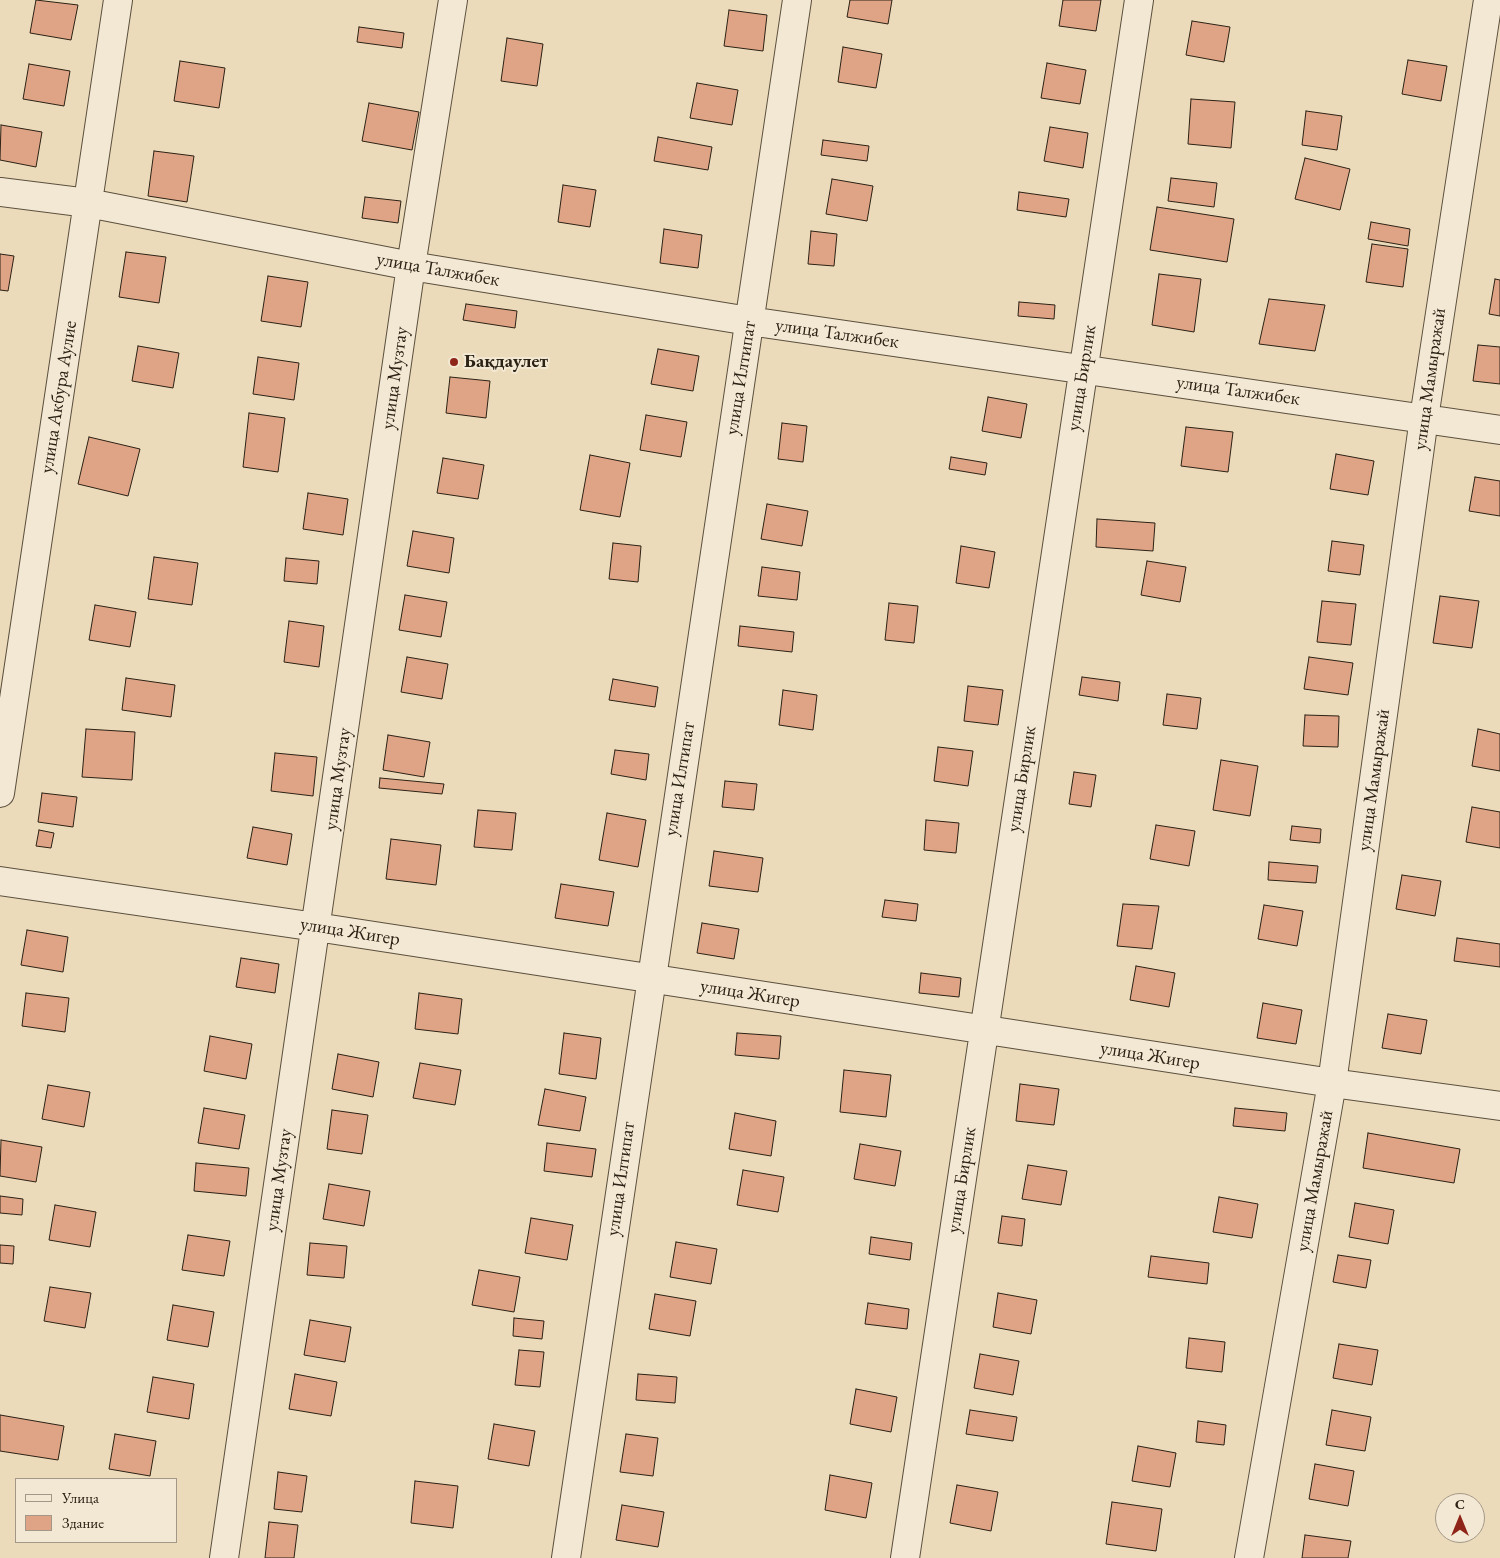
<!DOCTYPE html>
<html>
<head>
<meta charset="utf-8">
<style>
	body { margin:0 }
	#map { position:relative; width:1500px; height:1558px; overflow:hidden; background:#ecdbbb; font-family:"EB Garamond",serif }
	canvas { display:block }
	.legend { position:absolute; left:15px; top:1478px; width:162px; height:65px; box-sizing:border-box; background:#f3e8d3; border:1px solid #a39887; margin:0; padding:6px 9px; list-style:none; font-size:15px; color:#2b2114 }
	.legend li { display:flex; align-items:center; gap:10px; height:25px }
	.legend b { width:25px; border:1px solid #a39887 }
	.north { position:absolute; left:1435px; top:1493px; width:50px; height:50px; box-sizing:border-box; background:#f3e8d3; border:1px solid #a39887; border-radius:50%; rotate:0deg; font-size:14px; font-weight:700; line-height:20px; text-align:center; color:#2b2114 }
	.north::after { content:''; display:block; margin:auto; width:18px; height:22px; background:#8f2418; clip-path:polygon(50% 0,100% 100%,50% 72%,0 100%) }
</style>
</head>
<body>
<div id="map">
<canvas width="1500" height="1558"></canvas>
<ul class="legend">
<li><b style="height:6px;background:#f3e8d3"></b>Улица</li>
<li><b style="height:14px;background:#dfa486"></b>Здание</li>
</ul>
<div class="north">С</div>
</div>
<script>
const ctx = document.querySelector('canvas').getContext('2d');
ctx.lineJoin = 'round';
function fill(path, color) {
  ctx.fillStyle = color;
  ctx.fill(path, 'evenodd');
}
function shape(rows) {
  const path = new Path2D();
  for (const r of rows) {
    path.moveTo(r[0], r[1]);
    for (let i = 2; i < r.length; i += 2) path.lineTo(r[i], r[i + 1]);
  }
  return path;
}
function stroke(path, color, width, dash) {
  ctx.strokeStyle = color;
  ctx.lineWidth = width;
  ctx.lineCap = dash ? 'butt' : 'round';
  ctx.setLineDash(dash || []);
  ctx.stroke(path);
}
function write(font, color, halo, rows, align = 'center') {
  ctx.font = font + ' "EB Garamond",serif';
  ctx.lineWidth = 4;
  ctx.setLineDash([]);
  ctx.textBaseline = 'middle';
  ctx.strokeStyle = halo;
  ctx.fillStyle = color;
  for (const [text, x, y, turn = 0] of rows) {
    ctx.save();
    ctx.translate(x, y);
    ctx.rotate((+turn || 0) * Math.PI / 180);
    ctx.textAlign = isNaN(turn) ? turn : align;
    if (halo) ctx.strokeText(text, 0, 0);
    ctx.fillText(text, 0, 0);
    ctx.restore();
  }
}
const building = shape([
	[36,0,78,5,71,40,30,33,36,0],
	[850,0,892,0,888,24,847,17,850,0],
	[1063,0,1101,0,1096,31,1059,26,1063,0],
	[729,10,767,15,763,51,724,46,729,10],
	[1192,21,1230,27,1224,62,1186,55,1192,21],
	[359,27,404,33,402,48,357,42,359,27],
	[507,38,543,44,537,86,501,81,507,38],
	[843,47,882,54,876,88,838,82,843,47],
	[1408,60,1447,66,1441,101,1402,94,1408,60],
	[180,61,225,68,219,108,174,101,180,61],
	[1047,63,1086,70,1080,104,1041,98,1047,63],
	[29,64,70,71,64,106,23,99,29,64],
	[697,83,738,90,732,125,690,118,697,83],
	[1191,99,1235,102,1231,148,1188,144,1191,99],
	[369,103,419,112,412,150,362,141,369,103],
	[1306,111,1342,116,1337,150,1302,145,1306,111],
	[1,125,42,132,36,167,0,160,1,125],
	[1050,127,1088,133,1083,168,1044,161,1050,127],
	[658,137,712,147,708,170,654,161,658,137],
	[823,140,869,146,867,161,821,155,823,140],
	[154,151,194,156,187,202,148,196,154,151],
	[1305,158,1350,169,1340,210,1295,199,1305,158],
	[1171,178,1217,183,1214,207,1168,201,1171,178],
	[832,179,873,186,867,221,826,214,832,179],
	[563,185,596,190,590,227,558,222,563,185],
	[1019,192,1069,199,1066,217,1017,210,1019,192],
	[365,197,401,201,398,223,362,218,365,197],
	[1157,207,1234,219,1227,262,1150,250,1157,207],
	[1371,222,1410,229,1408,246,1368,239,1371,222],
	[664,229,702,235,698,268,660,263,664,229],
	[811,231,837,234,834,266,808,264,811,231],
	[1372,244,1408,249,1403,287,1366,282,1372,244],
	[126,252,166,257,159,303,119,297,126,252],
	[0,254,14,256,8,291,0,290,0,254],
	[1159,274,1201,279,1194,332,1152,325,1159,274],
	[268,276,308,282,301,327,261,321,268,276],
	[1495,279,1500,280,1500,316,1489,314,1495,279],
	[1269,299,1325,305,1315,351,1259,344,1269,299],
	[1019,302,1055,305,1054,319,1018,316,1019,302],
	[466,304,517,311,515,328,463,320,466,304],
	[1478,345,1500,347,1500,384,1473,381,1478,345],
	[138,346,179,353,173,388,132,381,138,346],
	[658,349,699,356,693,391,651,384,658,349],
	[258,357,299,363,294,400,253,394,258,357],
	[450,377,490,381,486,418,446,413,450,377],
	[988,397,1027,404,1021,438,982,431,988,397],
	[249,413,285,418,278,472,243,467,249,413],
	[646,415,687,422,681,457,640,450,646,415],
	[782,423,807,426,803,462,778,459,782,423],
	[1186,427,1233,432,1228,472,1181,466,1186,427],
	[89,437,140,449,128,496,78,484,89,437],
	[1336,454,1374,461,1368,495,1330,489,1336,454],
	[590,455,630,463,620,517,580,510,590,455],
	[951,457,987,463,985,475,949,469,951,457],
	[443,458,484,465,478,499,437,493,443,458],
	[1475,477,1500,481,1500,516,1469,511,1475,477],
	[308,493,348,499,343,535,303,529,308,493],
	[767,504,808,511,802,546,761,539,767,504],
	[1097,519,1155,523,1153,551,1096,547,1097,519],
	[413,531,454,538,449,573,407,566,413,531],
	[1332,541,1364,545,1360,575,1328,571,1332,541],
	[613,543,641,546,638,582,609,579,613,543],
	[961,546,995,552,989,588,956,583,961,546],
	[154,557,198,563,192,605,148,599,154,557],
	[286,558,319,561,317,584,284,581,286,558],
	[1147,561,1186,567,1180,602,1141,595,1147,561],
	[762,567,800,572,797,600,758,596,762,567],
	[405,595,447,602,441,637,399,630,405,595],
	[1440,596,1479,601,1472,648,1433,643,1440,596],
	[1322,601,1356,604,1351,645,1317,642,1322,601],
	[889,603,918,606,914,643,885,640,889,603],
	[95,605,136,612,130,647,89,640,95,605],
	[289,621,324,626,319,667,284,662,289,621],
	[740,626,794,632,792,652,738,646,740,626],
	[407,657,448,664,442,699,401,692,407,657],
	[1309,657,1353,663,1348,695,1304,689,1309,657],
	[1082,677,1120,682,1118,701,1079,695,1082,677],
	[126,678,175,685,171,717,122,710,126,678],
	[613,679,658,687,655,707,609,700,613,679],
	[968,686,1003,690,998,725,964,721,968,686],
	[783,690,817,695,813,730,779,725,783,690],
	[1167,694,1201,698,1197,729,1163,725,1167,694],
	[1305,715,1339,716,1338,747,1303,746,1305,715],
	[86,729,135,732,132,780,82,777,86,729],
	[1478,729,1500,734,1500,771,1472,766,1478,729],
	[388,735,430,742,424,777,383,770,388,735],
	[938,747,973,751,968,786,934,781,938,747],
	[615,750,649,754,646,780,611,774,615,750],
	[275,753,317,757,313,796,271,791,275,753],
	[1221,760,1258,766,1250,816,1213,810,1221,760],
	[1074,772,1096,775,1091,807,1069,804,1074,772],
	[380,778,444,784,442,794,379,788,380,778],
	[725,781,757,784,754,810,722,807,725,781],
	[42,793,77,797,73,827,38,822,42,793],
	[1472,807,1500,812,1500,848,1466,842,1472,807],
	[478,810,516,813,512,850,474,847,478,810],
	[607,813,646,820,638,867,599,860,607,813],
	[926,820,959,823,956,853,924,850,926,820],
	[1156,825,1195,831,1189,866,1150,859,1156,825],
	[1292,826,1321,829,1320,843,1290,840,1292,826],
	[253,827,292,834,287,865,247,858,253,827],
	[39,830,54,833,51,848,36,846,39,830],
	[391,839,441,845,436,885,386,879,391,839],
	[714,851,763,858,758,892,709,886,714,851],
	[1269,862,1318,866,1316,883,1268,880,1269,862],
	[1402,875,1441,881,1435,916,1396,909,1402,875],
	[561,884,614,892,608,926,555,918,561,884],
	[885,900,918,904,916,921,882,917,885,900],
	[1123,904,1159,906,1152,949,1117,946,1123,904],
	[1264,905,1303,911,1297,946,1258,939,1264,905],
	[702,923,739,929,734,959,697,953,702,923],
	[27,930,68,937,63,972,21,965,27,930],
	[1457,938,1500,944,1500,967,1454,961,1457,938],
	[241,958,279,964,275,993,236,987,241,958],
	[1136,966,1175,973,1169,1007,1130,1000,1136,966],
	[921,973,961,978,959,997,919,993,921,973],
	[26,993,69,998,65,1032,22,1026,26,993],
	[419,993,462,999,458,1034,415,1029,419,993],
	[1263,1003,1302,1010,1296,1044,1257,1038,1263,1003],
	[1388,1014,1427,1020,1421,1054,1382,1048,1388,1014],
	[564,1033,601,1038,596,1079,559,1074,564,1033],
	[737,1033,781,1036,779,1059,735,1055,737,1033],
	[210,1036,252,1044,246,1079,204,1071,210,1036],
	[338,1054,379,1062,373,1097,332,1089,338,1054],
	[420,1063,461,1070,455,1105,413,1098,420,1063],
	[844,1070,891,1075,886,1117,840,1112,844,1070],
	[1020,1084,1059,1089,1054,1125,1016,1121,1020,1084],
	[48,1085,90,1092,84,1127,42,1119,48,1085],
	[545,1089,586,1097,580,1131,538,1125,545,1089],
	[204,1108,245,1115,239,1149,198,1143,204,1108],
	[1235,1108,1287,1113,1285,1131,1233,1126,1235,1108],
	[332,1110,368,1115,362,1154,327,1149,332,1110],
	[735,1113,776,1121,771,1156,729,1149,735,1113],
	[1368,1133,1460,1149,1454,1183,1363,1168,1368,1133],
	[1,1140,42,1147,36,1182,0,1176,1,1140],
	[547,1143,596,1149,592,1177,544,1171,547,1143],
	[860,1144,901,1151,895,1186,854,1179,860,1144],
	[196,1163,249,1168,246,1196,194,1191,196,1163],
	[1028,1165,1067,1171,1061,1205,1022,1199,1028,1165],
	[743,1170,784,1177,778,1212,737,1205,743,1170],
	[329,1184,370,1191,364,1226,323,1219,329,1184],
	[0,1196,23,1199,22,1215,0,1213,0,1196],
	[1219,1197,1258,1204,1252,1238,1213,1232,1219,1197],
	[1355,1203,1394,1210,1388,1244,1349,1237,1355,1203],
	[55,1205,96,1212,90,1247,49,1240,55,1205],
	[1002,1216,1025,1219,1022,1246,998,1243,1002,1216],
	[531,1218,573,1225,567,1260,525,1253,531,1218],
	[188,1235,230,1241,224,1276,182,1270,188,1235],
	[871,1237,912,1243,910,1260,869,1254,871,1237],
	[676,1242,717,1249,711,1284,670,1277,676,1242],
	[310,1243,347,1246,344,1278,307,1275,310,1243],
	[0,1245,14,1246,13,1264,0,1263,0,1245],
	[1338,1255,1371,1260,1366,1288,1333,1282,1338,1255],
	[1151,1256,1209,1263,1207,1284,1148,1277,1151,1256],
	[479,1270,520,1277,514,1312,472,1305,479,1270],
	[50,1287,91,1293,85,1328,44,1321,50,1287],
	[998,1293,1037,1300,1031,1334,993,1327,998,1293],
	[655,1294,696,1301,690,1336,649,1329,655,1294],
	[868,1303,909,1309,907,1329,865,1324,868,1303],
	[173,1305,214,1312,208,1347,167,1340,173,1305],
	[514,1318,544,1321,542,1339,513,1336,514,1318],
	[310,1320,351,1327,345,1362,304,1355,310,1320],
	[1189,1338,1225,1342,1222,1372,1186,1368,1189,1338],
	[1339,1344,1378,1350,1372,1385,1333,1378,1339,1344],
	[519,1350,544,1352,540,1387,515,1385,519,1350],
	[980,1354,1019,1361,1013,1395,974,1388,980,1354],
	[295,1374,337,1382,331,1416,289,1409,295,1374],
	[638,1374,677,1377,675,1403,636,1400,638,1374],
	[153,1377,194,1384,189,1419,147,1412,153,1377],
	[856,1389,897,1397,891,1432,850,1424,856,1389],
	[970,1410,1017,1417,1013,1441,966,1434,970,1410],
	[1332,1410,1371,1417,1365,1451,1326,1445,1332,1410],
	[0,1415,64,1426,58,1460,0,1451,0,1415],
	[1198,1421,1226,1425,1224,1445,1196,1442,1198,1421],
	[494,1424,535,1431,529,1466,488,1459,494,1424],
	[115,1434,156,1441,150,1476,109,1469,115,1434],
	[626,1434,658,1438,653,1476,620,1472,626,1434],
	[1138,1446,1176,1453,1170,1487,1132,1481,1138,1446],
	[1315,1464,1354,1471,1348,1506,1309,1499,1315,1464],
	[278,1472,307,1476,302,1512,274,1509,278,1472],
	[830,1475,872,1483,866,1518,825,1510,830,1475],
	[415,1481,458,1486,453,1528,411,1523,415,1481],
	[957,1485,998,1492,991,1531,950,1523,957,1485],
	[1112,1502,1162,1509,1156,1551,1106,1544,1112,1502],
	[622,1505,664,1512,658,1547,616,1540,622,1505],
	[269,1522,298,1525,294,1558,265,1558,269,1522],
	[1305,1535,1351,1541,1348,1558,1302,1558,1305,1535]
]);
const minor = shape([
	[0,192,88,203,411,266,749,321,1500,430],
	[0,793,118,0],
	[0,881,316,927,1332,1083,1500,1106],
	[224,1558,411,266,453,0],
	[566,1558,797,0],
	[905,1558,1139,0],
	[1249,1558,1332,1083,1424,418,1488,0]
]);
const markers = [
	[454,362,5,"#8f2418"]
];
const streetNames = [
	["улица Талжибек",438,270,10],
	["улица Талжибек",837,334,8],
	["улица Музтау",395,378,-82],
	["улица Илтипат",741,378,-81],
	["улица Бирлик",1082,378,-81],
	["улица Мамыражай",1430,379,-82],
	["улица Талжибек",1238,391,8],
	["улица Акбура Аулие",59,397,-81],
	["улица Музтау",338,779,-82],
	["улица Илтипат",680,779,-81],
	["улица Бирлик",1022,779,-81],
	["улица Мамыражай",1374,780,-82],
	["улица Жигер",350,932,9],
	["улица Жигер",750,994,9],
	["улица Жигер",1150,1056,9],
	["улица Илтипат",621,1179,-82],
	["улица Музтау",279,1180,-82],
	["улица Бирлик",962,1180,-81],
	["улица Мамыражай",1315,1181,-80]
];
const poiNames = [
	["Бақдаулет",464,362]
];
fill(building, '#dfa486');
stroke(building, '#2b2114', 1);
stroke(minor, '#5b503e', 30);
stroke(minor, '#f3e8d3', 28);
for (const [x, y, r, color] of markers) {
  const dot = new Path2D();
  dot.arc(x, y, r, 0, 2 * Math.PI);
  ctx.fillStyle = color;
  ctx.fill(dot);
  stroke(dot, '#f3e8d3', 2);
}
write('19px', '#2b2114', '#f3e8d3', streetNames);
write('bold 19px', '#2b2114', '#f3e8d3', poiNames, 'left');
</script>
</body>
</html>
